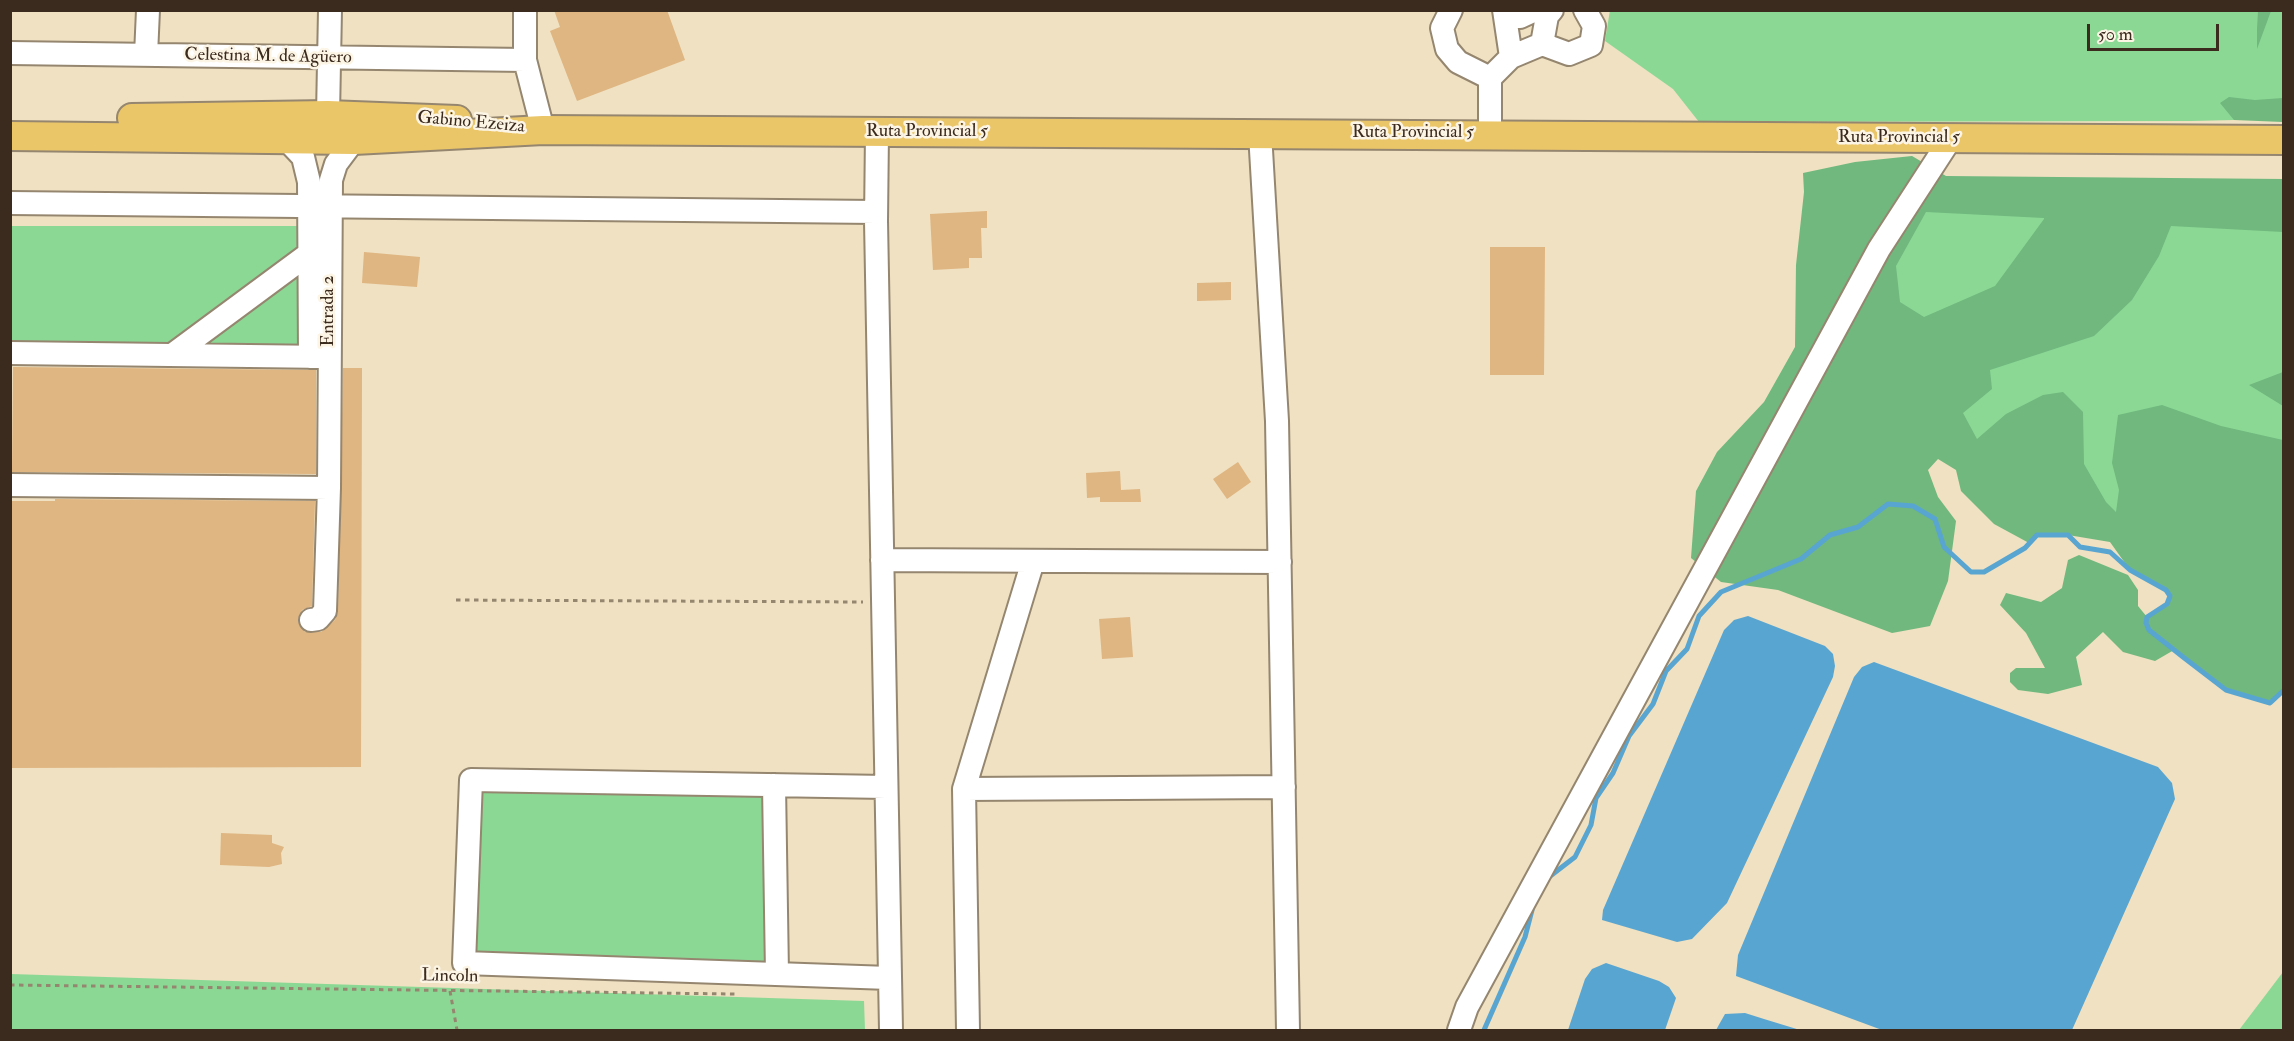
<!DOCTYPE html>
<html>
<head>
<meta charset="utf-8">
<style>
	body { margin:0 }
	#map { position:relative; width:2294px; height:1041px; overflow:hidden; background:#efe1c1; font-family:"IM FELL Double Pica",serif }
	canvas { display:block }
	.frame { position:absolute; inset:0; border:12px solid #3b2a1e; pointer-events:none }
	.scale { position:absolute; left:2087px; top:24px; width:132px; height:27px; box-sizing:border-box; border:3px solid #3b2a1e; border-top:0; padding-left:8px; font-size:18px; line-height:21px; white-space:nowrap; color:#3b2a1e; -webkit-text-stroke:4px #fcf5e5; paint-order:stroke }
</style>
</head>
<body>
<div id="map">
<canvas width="2294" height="1041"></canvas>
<div class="frame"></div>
<div class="scale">50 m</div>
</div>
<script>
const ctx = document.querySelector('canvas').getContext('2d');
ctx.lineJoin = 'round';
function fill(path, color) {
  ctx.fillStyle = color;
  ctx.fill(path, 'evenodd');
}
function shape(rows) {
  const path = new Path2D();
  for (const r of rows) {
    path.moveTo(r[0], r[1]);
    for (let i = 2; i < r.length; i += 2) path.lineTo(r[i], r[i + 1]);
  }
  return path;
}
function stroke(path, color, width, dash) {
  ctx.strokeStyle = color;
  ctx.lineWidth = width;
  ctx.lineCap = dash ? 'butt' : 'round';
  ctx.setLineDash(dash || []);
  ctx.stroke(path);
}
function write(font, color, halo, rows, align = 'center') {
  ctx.font = font + ' "IM FELL Double Pica",serif';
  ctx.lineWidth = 5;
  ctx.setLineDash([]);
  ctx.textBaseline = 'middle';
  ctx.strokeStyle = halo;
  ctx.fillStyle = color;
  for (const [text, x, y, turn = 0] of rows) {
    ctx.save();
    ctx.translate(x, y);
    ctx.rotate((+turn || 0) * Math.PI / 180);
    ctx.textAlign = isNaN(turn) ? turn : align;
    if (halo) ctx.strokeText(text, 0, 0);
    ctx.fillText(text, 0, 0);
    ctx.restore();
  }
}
const green = shape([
	[1610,10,2283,11,2283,103,2238,109,2234,120,2192,121,1699,122,1673,89,1605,41],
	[1917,204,2283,215,2283,474,2131,534,1955,445,1874,304],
	[11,226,310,226,310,357,11,353],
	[471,780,774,785,777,974,464,963],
	[2283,972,2283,1030,2239,1030],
	[11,974,864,1001,865,1030,11,1030]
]);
const forest = shape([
	[2258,11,2271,11,2257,49,2257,29],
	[2229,97,2255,100,2283,98,2283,122,2234,120,2220,103],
	[1912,156,1946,176,2283,179,2283,232,2171,226,2159,256,2132,300,2094,336,1990,370,1992,389,1963,413,1977,439,2006,414,2043,395,2063,392,2083,412,2084,464,2106,502,2116,512,2119,490,2112,463,2118,415,2162,405,2221,426,2283,440,2284,690,2270,703,2226,690,2174,650,2155,661,2123,652,2103,632,2076,657,2082,685,2048,694,2018,690,2010,682,2010,673,2016,668,2045,668,2026,633,2000,605,2006,593,2041,602,2062,588,2068,560,2079,555,2128,575,2138,590,2138,606,2147,617,2167,604,2169,596,2166,590,2130,570,2110,542,2068,535,2037,535,2029,543,1994,524,1961,491,1956,470,1938,459,1928,470,1938,497,1956,521,1948,581,1930,626,1892,633,1778,590,1721,582,1691,558,1696,491,1717,452,1764,402,1795,347,1796,265,1804,192,1803,173,1855,162],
	[1926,212,2044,218,2044,219,1995,286,1924,317,1900,302,1896,266],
	[2283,372,2283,406,2249,385]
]);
const water = shape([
	[1748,616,1825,646,1833,654,1835,666,1833,677,1727,903,1692,939,1677,942,1602,920,1603,910,1724,630,1734,620],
	[1874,662,2158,767,2172,783,2175,799,2072,1030,1882,1030,1736,976,1738,955,1854,677,1862,667],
	[1606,963,1659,981,1669,987,1676,998,1665,1030,1568,1030,1585,979,1592,969],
	[1745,1013,1764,1019,1800,1030,1716,1030,1725,1014]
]);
const stream = shape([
	[1549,877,1575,857,1591,825,1596,798,1613,773,1629,736,1653,704,1666,671,1687,649,1699,616,1721,592,1801,559,1830,535,1858,527,1888,504,1913,506,1935,519,1944,547,1971,572,1984,572,2025,548,2037,535,2068,535,2080,547,2110,552,2130,570,2166,590,2170,596,2167,604,2147,617,2146,623,2149,630,2183,657,2226,690,2270,703,2284,690],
	[1484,1030,1525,937,1532,910]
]);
const building = shape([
	[554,10,667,10,685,60,577,101,550,31,560,27],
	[987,211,987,228,981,228,982,258,969,258,969,268,933,270,930,214],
	[1490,247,1545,247,1544,375,1490,375],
	[364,252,420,257,417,287,362,283],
	[1231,282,1231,300,1197,301,1197,283],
	[13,367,316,370,316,474,12,472],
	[343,368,362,368,361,767,10,768,10,501,55,501,55,499,315,501,312,606,302,610,298,621,305,632,321,632,335,620,338,611],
	[1238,462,1251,482,1227,499,1213,479],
	[1120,471,1121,490,1140,489,1141,502,1100,502,1100,497,1087,498,1086,473],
	[1130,617,1133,657,1102,659,1099,619],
	[221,833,272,835,272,843,284,847,281,853,282,864,269,867,220,865]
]);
const path = shape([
	[456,600,863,602],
	[10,985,735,994],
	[450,991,457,1030]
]);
const minor = shape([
	[525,10,525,60,543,130],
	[1451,10,1442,28,1447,49,1458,62,1490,78],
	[1504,10,1511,57],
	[1506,15,1520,17,1535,10],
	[1542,44,1547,16,1552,10],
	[10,53,525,60],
	[146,55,148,10],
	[328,115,330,10],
	[877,132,876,221,891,1030],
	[1260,133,1277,421,1288,1030],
	[1490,134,1490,78,1511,57,1542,44,1569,54,1591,45,1594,26,1585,10],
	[285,138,303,157,309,182,310,357],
	[10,203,876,212],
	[10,353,329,357],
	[172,355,318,247],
	[10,485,329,488],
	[882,560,1280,562],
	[311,620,318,619,325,611,329,488,331,180,336,164,354,140],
	[774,785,777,974],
	[886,787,471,780,464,963,889,978],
	[964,789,1284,787],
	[968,1030,964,789,1033,561],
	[1459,1030,1467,1007,1879,249,1951,138]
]);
const major = shape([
	[132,118,328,115,457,120],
	[10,136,354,140,543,130,2284,140]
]);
const streetNames = [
	["Celestina M. de Agüero",268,57,1],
	["Gabino Ezeiza",471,123,5],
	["Ruta Provincial 5",927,132],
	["Ruta Provincial 5",1413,133],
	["Ruta Provincial 5",1899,138],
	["Entrada 2",329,311,-90],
	["Lincoln",450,977,1]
];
fill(green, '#8bd895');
fill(forest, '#70b87e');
fill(water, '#59a5d1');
stroke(stream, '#59a5d1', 5);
fill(building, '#dfb581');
stroke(minor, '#958670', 26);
stroke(major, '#958670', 32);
stroke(path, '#958670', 3, [4.5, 4.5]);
stroke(minor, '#fff', 22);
stroke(major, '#ebc669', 28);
write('18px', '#3b2a1e', '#fcf5e5', streetNames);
</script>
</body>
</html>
